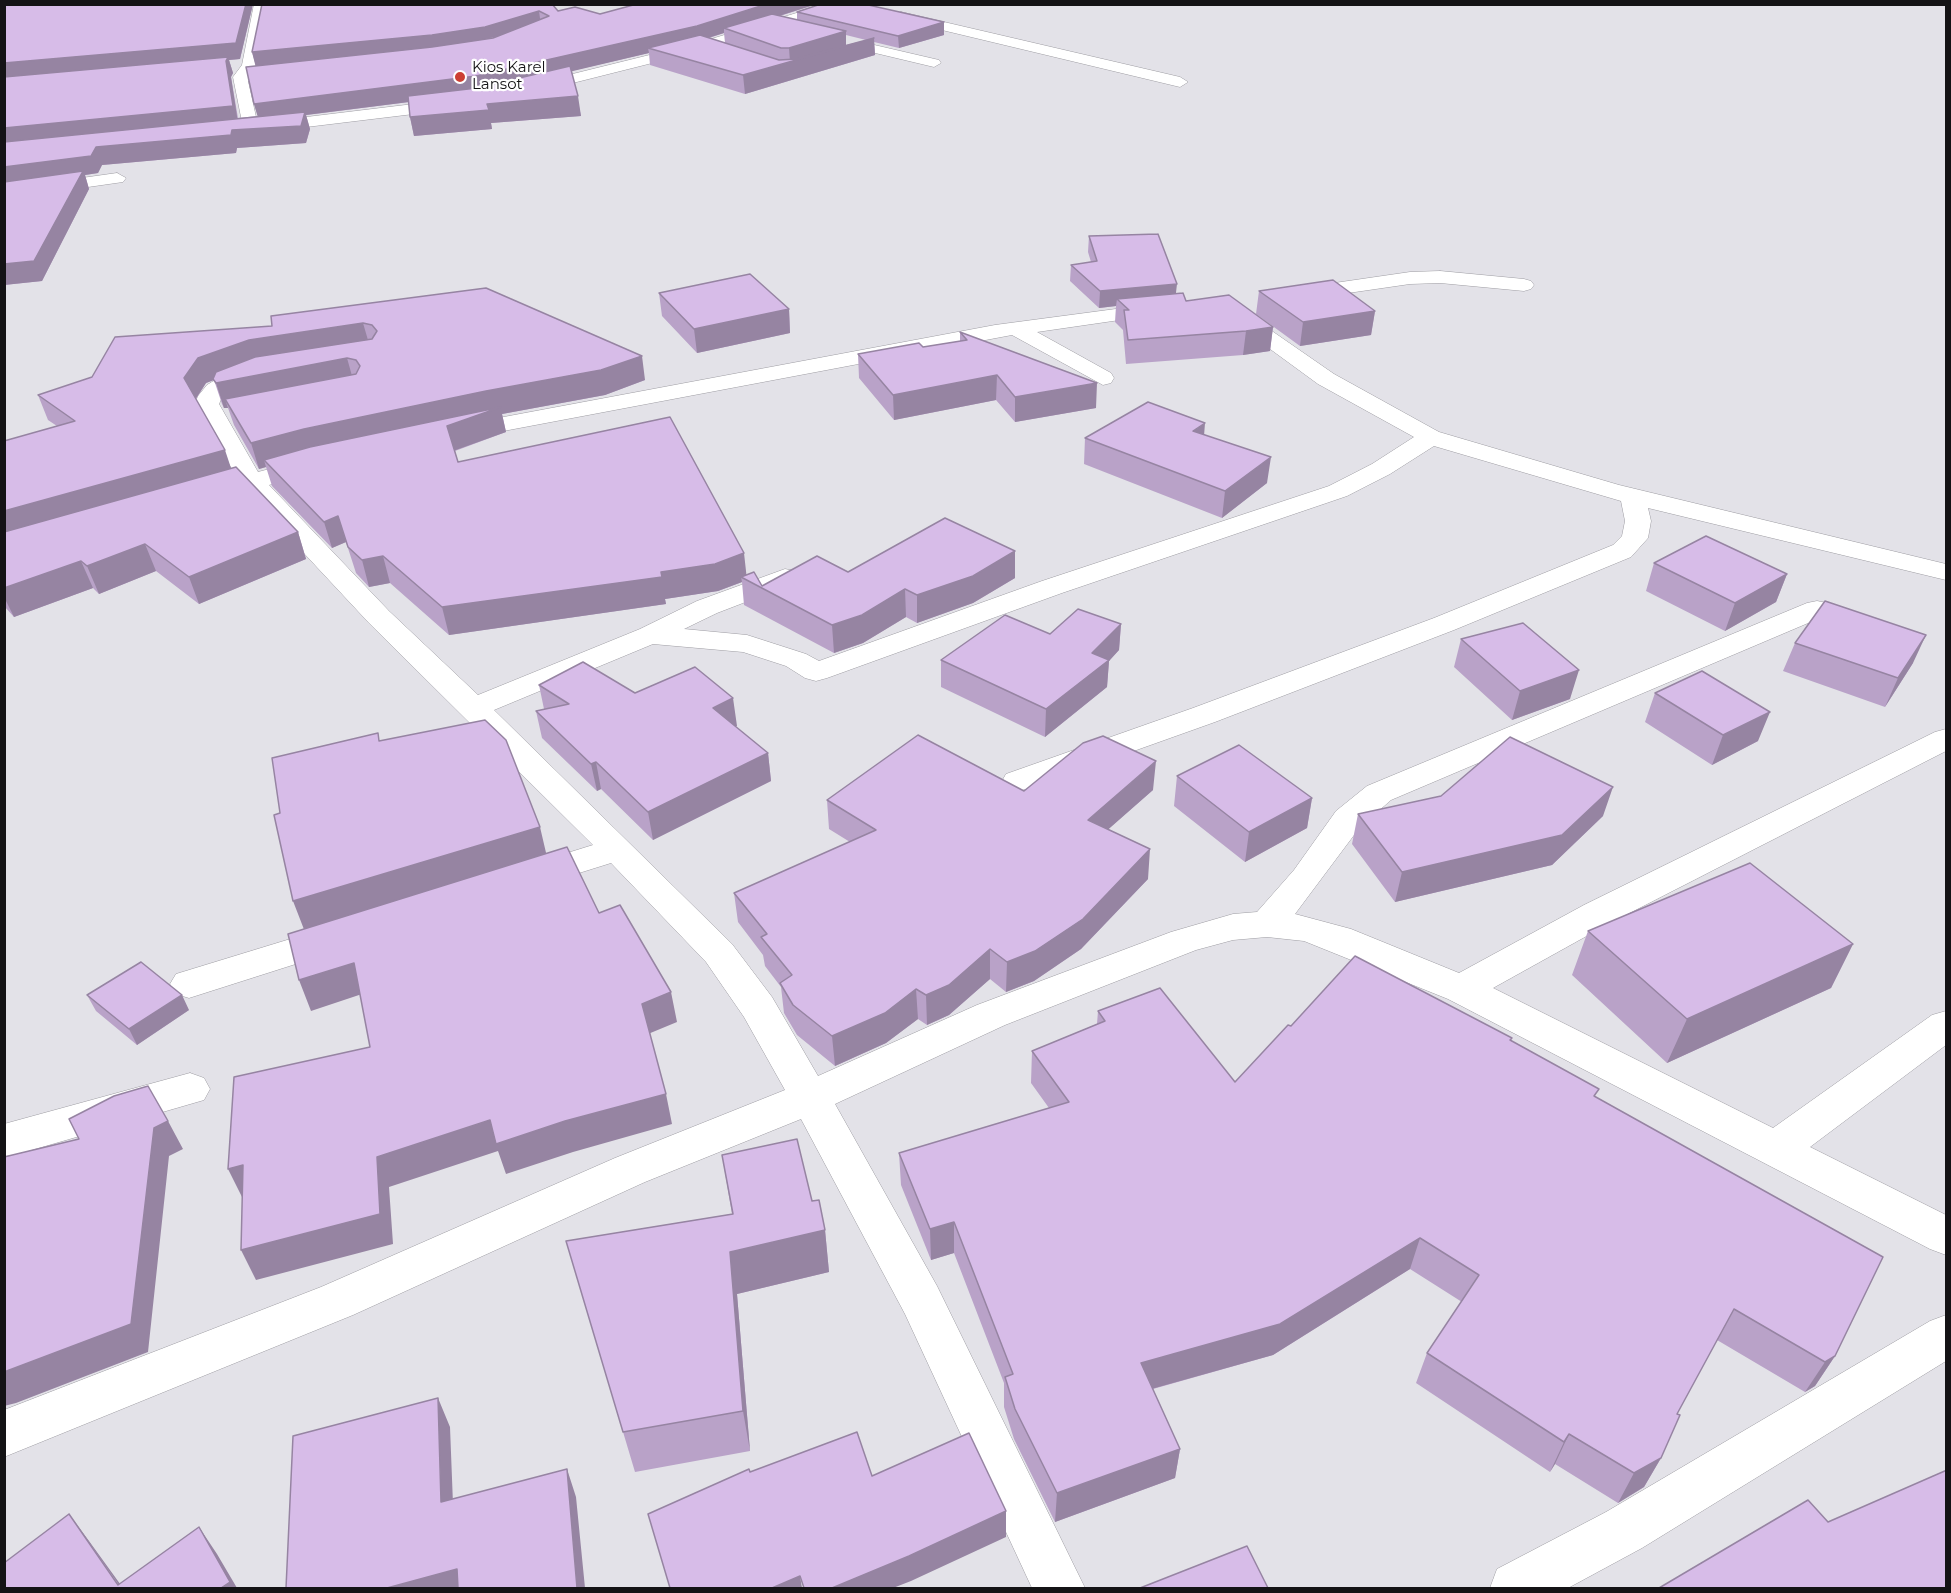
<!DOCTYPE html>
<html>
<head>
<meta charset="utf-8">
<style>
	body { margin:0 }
	#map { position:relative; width:1951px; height:1593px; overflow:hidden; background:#e3e2e8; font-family:Montserrat,sans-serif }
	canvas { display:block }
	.frame { position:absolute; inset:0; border:6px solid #141315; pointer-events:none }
</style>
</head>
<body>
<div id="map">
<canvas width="1951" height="1593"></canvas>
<div class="frame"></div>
</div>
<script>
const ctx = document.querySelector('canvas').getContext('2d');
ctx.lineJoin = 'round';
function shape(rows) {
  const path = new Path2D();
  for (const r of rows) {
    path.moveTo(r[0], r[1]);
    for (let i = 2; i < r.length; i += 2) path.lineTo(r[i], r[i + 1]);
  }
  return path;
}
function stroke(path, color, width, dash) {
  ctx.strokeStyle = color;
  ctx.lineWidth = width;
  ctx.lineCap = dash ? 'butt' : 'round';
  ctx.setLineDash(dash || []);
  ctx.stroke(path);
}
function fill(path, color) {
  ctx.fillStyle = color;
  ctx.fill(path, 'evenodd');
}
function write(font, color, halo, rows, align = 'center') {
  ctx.font = font + ' Montserrat,sans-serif';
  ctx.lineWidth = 4.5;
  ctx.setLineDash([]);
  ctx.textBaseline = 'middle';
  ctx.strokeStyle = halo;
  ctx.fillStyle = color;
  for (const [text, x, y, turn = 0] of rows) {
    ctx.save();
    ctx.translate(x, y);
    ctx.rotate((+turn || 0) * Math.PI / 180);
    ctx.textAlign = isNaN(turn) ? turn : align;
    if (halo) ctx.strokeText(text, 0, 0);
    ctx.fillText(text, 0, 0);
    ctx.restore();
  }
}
const minor = shape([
	[254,4,267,4,256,65,252,71,292,68,299,72,292,76,248,81,258,126,265,122,455,99,463,104,455,109,265,132,258,129,256,132,244,132,233,77,242,65,254,4],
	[826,4,848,4,708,49,529,94,521,89,524,86,698,43,826,4],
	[901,12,1180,77,1188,82,1180,87,896,19,896,13,901,12],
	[870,44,939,60,941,63,934,67,871,52,831,64,824,60,826,57,870,44],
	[117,173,126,178,123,182,4,199,4,189,117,173],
	[1440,271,1524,279,1531,281,1534,285,1531,289,1524,291,1440,283,1410,284,1300,300,1293,298,1290,294,1293,290,1300,288,1410,272,1440,271],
	[1161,303,1168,305,1171,309,1168,313,1037,332,1111,373,1114,378,1111,383,1103,385,1012,335,461,439,453,437,449,432,453,427,461,425,995,325,1161,303],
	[1236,309,1243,311,1334,374,1439,432,1619,485,1946,564,1946,580,1648,508,1651,521,1648,538,1631,557,1454,630,1215,722,1030,788,1018,791,1006,788,1002,781,1006,774,1193,708,1434,618,1613,545,1622,536,1625,521,1621,501,1434,446,1390,474,1347,496,1062,593,827,678,816,681,805,678,786,666,743,652,653,644,494,710,732,944,772,997,818,1076,977,1005,1171,932,1233,914,1257,912,1294,870,1336,811,1367,786,1807,603,1817,601,1827,603,1831,609,1827,615,1391,800,1360,827,1295,914,1351,929,1459,973,1584,905,1935,732,1946,729,1946,751,1610,923,1493,988,1773,1128,1932,1015,1946,1011,1946,1045,1810,1147,1946,1215,1946,1255,1930,1249,1448,999,1304,941,1267,937,1233,940,1196,950,1005,1025,835,1104,937,1286,1085,1588,1032,1588,905,1314,801,1119,645,1182,353,1315,4,1457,4,1410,321,1287,615,1158,785,1090,744,1017,706,962,611,863,531,888,519,884,514,876,519,868,593,845,369,623,246,491,208,502,199,499,195,494,199,489,237,478,195,404,198,396,207,385,220,377,251,367,267,367,270,372,267,377,236,387,223,395,219,404,258,472,311,458,320,460,323,465,320,470,269,485,389,611,478,695,640,629,697,601,785,569,795,571,799,577,795,583,717,613,684,629,747,635,806,654,819,661,1042,581,1329,486,1372,464,1414,437,1318,384,1229,319,1226,315,1229,311,1236,309],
	[336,925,349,929,354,938,349,947,189,998,176,994,170,984,176,974,336,925],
	[190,1073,204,1078,210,1089,204,1100,4,1158,4,1124,190,1073],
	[1946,1315,1946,1361,1642,1548,1568,1588,1490,1588,1497,1569,1606,1512,1930,1321,1946,1315]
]);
const wall = shape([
	[4,4,253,4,240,59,229,60,233,73,231,77,238,118,258,116,254,104,256,66,252,52,262,4,558,11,600,14,637,4,817,4,780,16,797,20,797,12,944,22,944,35,899,48,874,42,875,55,745,94,650,65,649,53,571,71,581,116,491,123,492,129,414,136,410,117,409,102,306,115,310,129,306,143,237,148,236,153,102,165,98,173,85,175,89,189,42,281,4,285],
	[724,33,725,43,709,38],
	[846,35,866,40,846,45],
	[1089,236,1176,293,1186,301,1273,327,1270,351,1243,355,1126,364,1123,330,1115,322,1116,306,1099,308,1070,281,1071,265,1091,262,1088,252],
	[486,288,645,380,605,395,502,414,506,432,455,451,458,462,746,575,762,586,848,572,1015,578,973,603,917,623,906,617,863,643,834,653,744,605,742,582,718,591,665,599,666,604,449,635,390,583,369,587,356,573,346,542,332,548,272,486,266,467,259,469,234,425,228,408,224,408,222,404,214,380,206,383,196,399,231,469,298,532,306,559,199,604,156,571,99,594,93,588,14,617,4,606,4,441,57,426,48,420,38,395,272,326],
	[1259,291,1375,311,1371,335,1300,346,1256,314],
	[659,293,789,309,790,333,697,353,662,316],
	[960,332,1096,408,1015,422,996,400,894,420,859,378,858,354,923,347,960,341],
	[1204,434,1267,483,1222,518,1084,464,1085,438],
	[1654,563,1787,574,1776,602,1725,631,1646,591],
	[1121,624,1119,650,1109,661,1107,687,1045,737,941,687,941,660,1050,634],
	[1461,639,1570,699,1512,720,1454,667],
	[1795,643,1913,663,1885,707,1783,671],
	[539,685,635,693,737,726,735,726,768,753,771,781,653,840,601,789,597,791,542,738,536,711,544,709],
	[1655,693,1758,741,1712,765,1645,722],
	[1177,776,1312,798,1307,828,1245,862,1174,806],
	[1153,790,1108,829,1148,879,1081,949,1034,981,1006,992,990,979,949,1015,927,1025,918,1019,886,1043,835,1066,797,1035,784,1013,781,987,765,966,763,955,738,922,734,893,850,842,829,829,827,800,1024,791],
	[1358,814,1603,816,1552,865,1395,902,1352,844],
	[1588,931,1853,944,1831,988,1667,1063,1572,975],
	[87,995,189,1010,137,1045,96,1011],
	[1098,1011,1235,1082,1291,1026,1512,1038,1511,1041,1596,1097,1835,1356,1815,1386,1805,1392,1717,1340,1677,1414,1661,1458,1644,1487,1618,1503,1555,1464,1550,1472,1416,1383,1427,1353,1462,1302,1410,1269,1273,1355,1153,1389,1180,1449,1175,1478,1055,1522,1014,1439,1004,1407,1004,1383,954,1253,931,1260,901,1185,899,1153,1049,1108,1031,1083,1032,1051,1097,1024],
	[722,1155,812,1201,825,1230,829,1272,737,1294,750,1451,635,1472,566,1241,732,1214]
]);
const shadedWall = shape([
	[246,4,253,4,240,59,229,60,233,73,231,77,238,123,4,146,4,63],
	[767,4,817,4,731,31,724,28,724,33,698,41,648,48,649,53,480,93,306,115,310,129,306,143,237,148,236,153,102,165,98,173,85,175,89,189,42,281,4,285,4,167,96,147,232,130,259,121,254,104],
	[539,11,541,26,435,51,256,68,252,52],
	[944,22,944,35,899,48,898,36],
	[846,31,846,46,874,38,875,55,745,94,743,75,790,62,789,48],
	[578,96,581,116,491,123,492,129,414,136,410,117,487,104],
	[1177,284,1175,301,1117,299,1116,306,1099,308,1100,291],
	[789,309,790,333,697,353,694,329],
	[1375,311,1371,335,1300,346,1303,322],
	[363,323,370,347,256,364,206,383,193,403,184,378,198,358,249,340],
	[1273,327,1270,351,1243,355,1246,331],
	[642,356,645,380,605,395,502,414,506,432,453,451,264,460,266,467,259,469,251,443,304,429],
	[347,358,354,383,225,399,228,408,224,408,216,383],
	[997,375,996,400,894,420,893,395],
	[1097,383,1096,408,1015,422,1015,397],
	[1205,423,1203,449,1193,431],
	[225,450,234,477,4,542,4,511],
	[1271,457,1267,483,1222,518,1225,491],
	[338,516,346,542,332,548,324,522],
	[298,532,306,559,199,604,189,577],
	[145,544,156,571,99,594,87,566],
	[1015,551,1015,578,973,603,917,623,917,595],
	[744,553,747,580,741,577,742,582,718,591,665,599,666,604,449,635,442,607,661,572],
	[383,556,390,583,369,587,362,560],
	[81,561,93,588,14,617,4,597,4,588],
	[1787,574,1776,602,1725,631,1735,603],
	[905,589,906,617,863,643,834,653,832,625],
	[1121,624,1119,650,1109,661,1107,687,1045,737,1046,709,1092,653],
	[1926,635,1913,663,1885,707,1898,678],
	[1579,670,1570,699,1512,720,1520,691],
	[733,698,737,726,716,735,713,708],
	[1770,712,1758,741,1712,765,1723,735],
	[768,753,771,781,653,840,648,812],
	[1156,761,1153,790,1086,849,1088,820],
	[596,762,601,789,597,791,591,764],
	[1613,787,1603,816,1552,865,1395,902,1402,872],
	[1312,798,1307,828,1245,862,1249,832],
	[540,827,547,857,305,932,293,901],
	[1150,849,1148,879,1081,949,1034,981,1006,992,1007,962],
	[1853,944,1831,988,1667,1063,1687,1019],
	[990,949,990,979,949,1015,927,1025,926,995],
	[354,963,365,993,311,1011,299,980],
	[916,989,918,1019,886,1043,835,1066,832,1036],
	[671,992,677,1022,648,1034,642,1004],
	[182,995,189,1010,137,1045,129,1029],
	[666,1094,672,1124,573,1152,506,1174,498,1151,389,1187,393,1244,256,1280,241,1250,377,1157,490,1120,565,1121],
	[168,1121,183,1149,169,1156,148,1352,16,1403,4,1406,4,1372,154,1128],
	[243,1165,243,1199,228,1169],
	[954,1222,954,1253,931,1260,930,1229],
	[825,1230,829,1272,737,1294,750,1451,743,1411,730,1252],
	[1420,1238,1410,1269,1273,1355,1137,1393,1141,1363],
	[1835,1356,1815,1386,1805,1392,1825,1362],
	[438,1398,450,1427,454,1530,441,1502],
	[1569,1434,1555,1464,1550,1472,1564,1442],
	[1180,1449,1175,1478,1055,1522,1057,1493],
	[1661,1458,1644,1487,1618,1503,1634,1473],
	[567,1469,576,1497,585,1588,577,1588],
	[1006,1511,1006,1537,911,1581,893,1588,832,1588],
	[69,1514,89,1541,123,1588,121,1588],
	[199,1527,217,1554,237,1588,221,1588],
	[457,1569,467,1588,387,1588],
	[800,1576,802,1588,772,1588]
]);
const building = shape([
	[4,4,246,4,236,43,4,63,4,4],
	[262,4,552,4,558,11,575,7,600,14,637,4,767,4,697,26,476,76,254,104,246,67,432,47,493,38,549,16,539,11,485,27,432,35,252,52,262,4],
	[821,4,864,4,944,22,898,36,797,12,821,4],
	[772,14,846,31,789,48,781,48,724,28,772,14],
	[700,35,779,60,796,59,874,38,743,75,648,48,700,35],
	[228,57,226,61,233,106,4,128,4,77,228,57],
	[570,66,578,96,487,104,489,110,410,117,408,96,477,88,570,66],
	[305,112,301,126,232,130,231,135,96,147,91,156,4,167,4,142,305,112],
	[83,171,34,261,4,264,4,182,83,171],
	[1158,234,1177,284,1100,291,1071,265,1097,261,1089,236,1158,234],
	[750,274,789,309,694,329,659,293,750,274],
	[1333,280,1375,311,1303,322,1259,291,1333,280],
	[486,288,642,356,601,370,486,391,304,429,251,443,225,399,356,374,360,366,356,360,347,358,216,383,213,379,216,372,255,357,372,339,377,331,372,325,363,323,249,340,198,358,184,378,225,450,4,511,4,441,75,421,38,395,92,377,115,337,272,326,271,316,486,288],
	[1183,293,1186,301,1229,295,1273,327,1246,331,1128,340,1124,310,1129,310,1117,299,1183,293],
	[960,332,1097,383,1015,397,997,375,893,395,858,354,919,343,923,347,967,340,960,332],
	[1148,402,1205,423,1193,431,1271,457,1225,491,1085,438,1148,402],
	[501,407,447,426,458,462,670,417,744,553,715,564,661,572,662,577,442,607,383,556,362,560,348,547,338,516,324,522,264,460,310,447,501,407],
	[236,467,298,532,189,577,145,544,87,566,81,561,4,588,4,532,236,467],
	[945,518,1015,551,973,576,917,595,905,589,862,615,832,625,741,577,754,572,762,586,817,556,848,572,945,518],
	[1706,536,1787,574,1735,603,1654,563,1706,536],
	[1825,601,1926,635,1898,678,1795,643,1825,601],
	[1078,609,1121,624,1092,653,1109,660,1046,709,941,660,1005,615,1050,634,1078,609],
	[1523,623,1579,670,1520,691,1461,639,1523,623],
	[583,662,635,693,695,667,733,698,713,708,768,753,648,812,596,762,591,764,536,711,569,704,539,685,583,662],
	[1702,671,1770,712,1723,735,1655,693,1702,671],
	[485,720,506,740,540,827,293,901,274,815,280,813,272,758,378,733,379,741,485,720],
	[918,735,1024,791,1083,743,1103,736,1156,761,1088,820,1150,849,1083,919,1035,951,1007,962,990,949,949,985,926,995,916,989,885,1013,832,1036,793,1005,780,983,792,975,761,937,767,934,734,893,876,830,827,800,918,735],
	[1510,737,1613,787,1562,835,1402,872,1358,814,1441,796,1510,737],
	[1239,745,1312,798,1249,832,1177,776,1239,745],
	[567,847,599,913,620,905,671,992,642,1004,666,1094,565,1121,496,1144,490,1120,377,1157,380,1214,241,1250,243,1165,228,1169,234,1077,370,1047,354,963,299,980,288,934,567,847],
	[1750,863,1853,944,1687,1019,1588,931,1750,863],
	[1355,956,1512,1038,1510,1040,1599,1089,1594,1096,1883,1257,1835,1356,1825,1362,1734,1309,1677,1414,1680,1415,1661,1458,1634,1473,1569,1434,1564,1442,1427,1353,1479,1275,1420,1238,1280,1324,1141,1363,1180,1449,1057,1493,1015,1409,1005,1377,1013,1374,954,1222,930,1229,899,1153,1069,1102,1032,1051,1105,1021,1098,1011,1160,988,1235,1082,1288,1025,1291,1026,1355,956],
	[141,962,182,995,129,1029,87,995,141,962],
	[148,1086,168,1121,154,1128,131,1324,4,1372,4,1157,79,1139,69,1119,114,1096,148,1086],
	[797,1139,812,1201,819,1200,825,1230,730,1252,743,1411,623,1432,566,1241,733,1214,722,1155,797,1139],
	[438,1398,441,1502,567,1469,577,1588,458,1588,457,1569,387,1588,286,1588,293,1436,438,1398],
	[857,1432,872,1476,969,1433,1006,1511,909,1556,832,1588,804,1588,800,1576,772,1588,670,1588,648,1514,749,1469,750,1472,857,1432],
	[1947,1470,1947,1588,1659,1588,1808,1500,1828,1522,1947,1470],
	[69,1514,118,1585,199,1527,230,1582,221,1588,4,1588,4,1563,69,1514],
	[1247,1546,1268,1588,1140,1588,1247,1546]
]);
const markers = [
	[460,77,6,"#cc3f33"]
];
const farPoinames = [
	["Kios Karel",472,68],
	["Lansot",472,85]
];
stroke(minor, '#9e9da3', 1);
fill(minor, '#fff');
fill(wall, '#b9a2c8');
fill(shadedWall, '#9684a2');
fill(building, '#d7bce8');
stroke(building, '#9684a2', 1.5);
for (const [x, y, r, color] of markers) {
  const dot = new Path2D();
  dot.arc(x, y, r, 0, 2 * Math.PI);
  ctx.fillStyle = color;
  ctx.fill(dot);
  stroke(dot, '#fff', 2);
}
write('15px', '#141315', '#fff', farPoinames, 'left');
</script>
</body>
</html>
